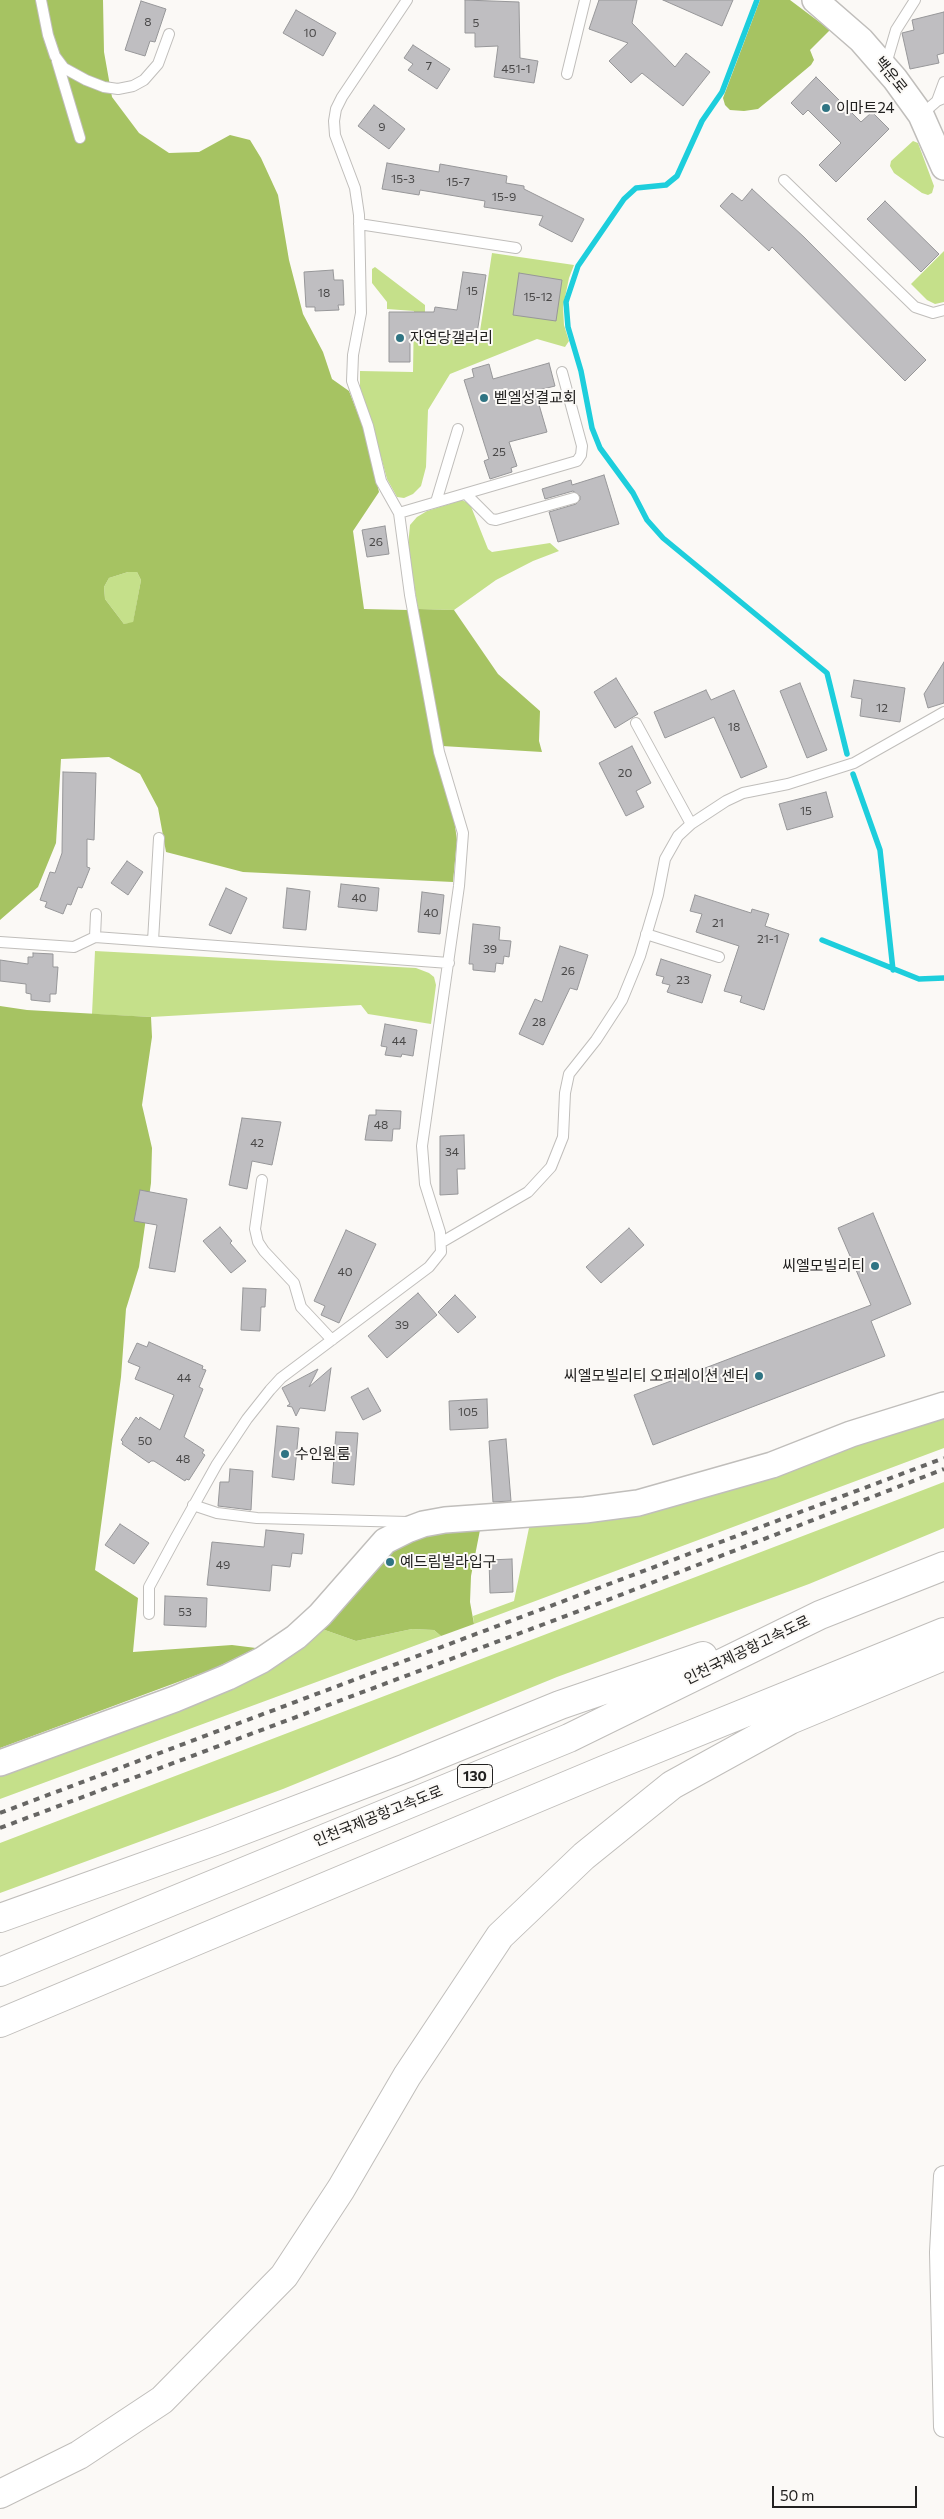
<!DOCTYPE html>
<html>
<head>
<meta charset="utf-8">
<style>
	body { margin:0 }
	#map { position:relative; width:944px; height:2519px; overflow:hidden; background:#fbf9f6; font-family:Commissioner,sans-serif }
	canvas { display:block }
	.scale { position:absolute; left:772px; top:2486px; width:145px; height:22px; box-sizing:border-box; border:2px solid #222120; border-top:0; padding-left:6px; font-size:15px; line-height:18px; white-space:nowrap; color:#222120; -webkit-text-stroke:4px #fbf9f6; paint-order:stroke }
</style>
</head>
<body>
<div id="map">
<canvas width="944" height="2519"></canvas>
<div class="scale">50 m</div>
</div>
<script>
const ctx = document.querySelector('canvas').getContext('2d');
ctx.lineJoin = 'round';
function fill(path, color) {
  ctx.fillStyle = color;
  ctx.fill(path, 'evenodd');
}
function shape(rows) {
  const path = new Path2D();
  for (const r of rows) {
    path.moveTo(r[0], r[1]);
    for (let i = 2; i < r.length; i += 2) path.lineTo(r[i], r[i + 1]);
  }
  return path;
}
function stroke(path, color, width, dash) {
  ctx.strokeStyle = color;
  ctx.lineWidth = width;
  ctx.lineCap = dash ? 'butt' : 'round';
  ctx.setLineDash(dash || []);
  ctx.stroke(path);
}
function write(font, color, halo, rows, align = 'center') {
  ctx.font = font + ' Commissioner,"Noto Sans KR",sans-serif';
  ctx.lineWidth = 4;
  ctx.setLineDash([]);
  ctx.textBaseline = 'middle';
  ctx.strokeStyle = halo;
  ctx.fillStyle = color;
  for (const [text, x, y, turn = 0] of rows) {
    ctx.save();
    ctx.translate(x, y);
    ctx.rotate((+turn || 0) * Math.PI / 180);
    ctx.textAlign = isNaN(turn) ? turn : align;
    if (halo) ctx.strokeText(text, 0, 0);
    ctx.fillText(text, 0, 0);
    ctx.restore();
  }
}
const green = shape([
	[913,141,918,143,934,186,932,193,928,195,922,193,894,173,890,166,891,161],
	[944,251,944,302,935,304,927,300,911,284],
	[492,253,574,265,569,278,563,307,564,325,569,341,565,347,537,339,450,374,428,410,426,467,421,486,413,494,404,498,397,497,387,479,369,413,360,391,360,371,413,372,414,311,387,309,387,302,372,283,372,269,375,267,425,305,425,336,478,344],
	[462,500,470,504,488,549,492,552,550,543,559,551,533,561,496,580,454,610,418,609,408,546,410,525,417,517,427,511],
	[128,572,137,572,141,580,133,623,124,624,105,599,104,587,109,578],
	[95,951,416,968,429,973,434,977,436,985,431,1024,368,1014,361,1005,151,1017,92,1014],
	[944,1412,944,1448,474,1624,473,1616,514,1601,530,1523],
	[944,1482,944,1528,809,1584,557,1677,283,1789,0,1893,0,1843],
	[322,1629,356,1641,412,1629,434,1630,441,1636,0,1799,0,1775]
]);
const forest = shape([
	[0,0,103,0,104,52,112,97,139,133,169,153,199,152,230,135,250,140,261,158,278,195,289,260,303,314,323,352,332,379,349,391,366,435,379,492,353,531,364,609,408,610,437,764,454,819,457,840,453,882,243,872,166,852,158,808,140,774,109,757,61,759,56,843,38,887,0,920],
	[128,572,137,572,141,580,133,622,124,624,105,599,104,587,109,578],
	[760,0,790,0,830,30,810,50,814,60,811,65,780,91,758,109,744,111,730,110,725,105,723,98],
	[418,609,454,610,498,674,540,711,539,741,542,752,442,746],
	[0,1006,27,1010,151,1017,152,1037,142,1105,152,1148,151,1183,139,1267,126,1309,121,1377,95,1570,138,1598,133,1652,232,1645,256,1648,213,1669,0,1748],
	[476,1525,480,1530,471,1576,470,1602,474,1624,441,1636,434,1630,412,1629,356,1641,322,1629,378,1560,408,1537]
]);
const stream = shape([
	[757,0,722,92,702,121,677,176,666,185,636,188,624,199,578,266,566,302,568,327,581,371,592,428,600,448,633,493,647,520,663,538,827,673,847,754],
	[853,774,880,850,893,970],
	[822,940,919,979,944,978]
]);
const building = shape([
	[465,0,519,2,520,58,538,61,534,83,494,77,498,46,475,47,475,33,465,33,465,0],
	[599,0,637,0,632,23,675,67,686,53,710,72,683,106,642,73,631,83,609,61,628,43,589,29,599,0],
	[663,0,733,0,722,26,663,0],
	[141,1,166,9,155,42,150,41,145,56,125,50,141,1],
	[296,10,336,33,323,56,283,33,296,10],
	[944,12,944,53,937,55,939,63,910,69,902,33,914,30,912,20,944,12],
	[413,45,450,69,437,89,408,70,413,64,404,58,413,45],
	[816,77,861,122,872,112,889,129,836,182,819,165,841,143,808,110,803,115,791,103,816,77],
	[374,105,405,129,389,149,358,126,374,105],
	[387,163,439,172,440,164,507,176,506,183,524,186,524,189,584,219,572,242,539,225,543,216,484,207,485,201,420,190,419,195,382,189,387,163],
	[752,189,804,237,926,360,905,381,772,247,769,251,720,206,732,193,742,201,752,189],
	[885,201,939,254,921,272,867,219,885,201],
	[333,270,334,280,343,280,344,305,338,305,339,310,315,311,315,307,306,307,304,272,333,270],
	[463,272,486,275,476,340,410,331,410,362,389,362,389,312,434,312,435,307,457,310,463,272],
	[519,273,562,280,556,321,513,315,519,273],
	[549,363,555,386,535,391,547,432,509,442,517,466,511,468,512,472,490,479,484,461,489,459,464,380,474,377,472,369,489,364,493,379,549,363],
	[604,475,619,524,558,542,549,512,576,504,580,500,580,496,573,491,545,499,542,489,571,480,572,485,604,475],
	[385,526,389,554,367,557,362,530,385,526],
	[944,662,944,703,928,708,924,694,944,662],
	[616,678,638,714,615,728,594,692,616,678],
	[854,680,905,688,900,722,860,716,862,699,851,697,854,680],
	[800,683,827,750,807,758,780,691,800,683],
	[706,690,711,700,734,690,767,767,741,778,714,717,665,738,654,712,706,690],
	[632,746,651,783,636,791,644,807,626,816,599,763,632,746],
	[63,772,96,773,94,840,87,839,87,867,90,868,82,888,78,887,71,905,67,904,63,914,45,907,47,902,40,900,50,872,55,873,62,853,63,772],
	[826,792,833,817,787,830,779,804,826,792],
	[127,861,143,872,128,895,111,883,127,861],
	[341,884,379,888,377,911,338,907,341,884],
	[226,888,247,898,231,934,209,925,226,888],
	[287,888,310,891,306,930,283,928,287,888],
	[422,892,444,895,440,934,418,932,422,892],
	[695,895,751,913,752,909,769,914,765,926,789,934,764,1010,740,1002,742,996,724,991,739,946,696,932,702,914,690,911,695,895],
	[473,924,500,927,499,940,511,941,509,957,504,956,503,964,496,963,495,972,473,970,473,964,469,964,473,924],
	[560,946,588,955,577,990,570,988,543,1045,519,1034,535,999,542,1002,560,946],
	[33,953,53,954,53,967,58,967,56,994,50,994,50,1002,31,1000,31,994,26,993,26,984,0,981,0,960,28,964,28,957,33,957,33,953],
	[661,959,711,975,702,1003,667,992,670,985,662,983,664,977,656,975,661,959],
	[385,1024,417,1030,413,1056,402,1054,401,1057,385,1055,387,1047,381,1046,385,1024],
	[376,1110,401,1111,400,1129,393,1129,392,1141,365,1140,369,1115,376,1115,376,1110],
	[242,1118,281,1122,272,1165,252,1161,247,1189,229,1185,242,1118],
	[464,1135,465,1169,457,1169,458,1194,440,1195,440,1136,464,1135],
	[140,1190,187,1199,175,1272,149,1268,157,1225,134,1221,140,1190],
	[873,1213,911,1304,871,1321,885,1356,653,1445,634,1395,871,1305,838,1228,873,1213],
	[220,1227,232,1241,230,1243,246,1261,231,1273,203,1241,220,1227],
	[629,1228,644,1245,601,1283,586,1267,629,1228],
	[346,1230,376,1244,339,1323,321,1315,325,1306,314,1301,346,1230],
	[243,1288,266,1289,265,1307,261,1307,260,1331,241,1330,243,1288],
	[418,1293,437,1315,387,1358,368,1336,418,1293],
	[455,1295,476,1317,458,1333,438,1312,455,1295],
	[149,1342,203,1366,202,1369,206,1370,199,1387,203,1389,184,1437,204,1450,202,1453,205,1455,189,1480,186,1479,185,1481,154,1461,151,1461,149,1463,122,1444,123,1442,121,1440,136,1417,139,1420,140,1417,160,1430,174,1395,135,1379,140,1367,128,1362,137,1343,147,1347,149,1342],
	[331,1368,325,1411,300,1408,296,1416,292,1407,287,1406,290,1404,282,1388,318,1369,309,1387,331,1368],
	[368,1388,381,1411,363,1420,351,1397,368,1388],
	[487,1399,488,1428,450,1430,449,1401,487,1399],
	[277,1426,299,1428,294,1480,272,1477,277,1426],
	[336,1432,358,1433,354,1485,332,1483,336,1432],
	[506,1439,511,1501,493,1502,489,1441,506,1439],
	[230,1469,253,1471,251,1510,218,1506,220,1482,229,1482,230,1469],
	[120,1524,149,1543,134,1564,105,1545,120,1524],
	[266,1530,304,1534,302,1554,292,1553,290,1567,272,1565,270,1591,207,1585,212,1542,264,1547,266,1530],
	[512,1559,513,1592,490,1593,489,1560,512,1559],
	[165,1596,207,1598,206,1627,164,1625,165,1596]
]);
const service = shape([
	[41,0,48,35,55,56,64,68,86,80,104,87,118,89,133,86,144,80,158,64,169,34],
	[57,61,80,138],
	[886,64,896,30,915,0],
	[567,74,585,0],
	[937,101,944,82],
	[921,115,937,101,944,98],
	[784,180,915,307,933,313,944,310],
	[359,224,516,248],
	[466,494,491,519,496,520,574,498],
	[436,502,458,429],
	[399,513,577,461,581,455,582,446,562,372],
	[636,723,691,824],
	[646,934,719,957],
	[95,937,96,914],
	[153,941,159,838],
	[0,942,74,947,95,937,449,963],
	[262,1180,255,1229,258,1242,264,1251,294,1283,301,1307,332,1340],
	[442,1242,528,1192,551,1167,563,1137,565,1093,569,1074,596,1040,622,1000,640,956,658,895,665,859,678,836,691,824,726,801,743,793,788,784,854,763,944,712],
	[193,1505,217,1513,257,1518,408,1522],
	[149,1614,149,1587,175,1539,217,1464,247,1419,270,1390,281,1378,429,1267,441,1252,440,1232,425,1184,422,1146,459,886,463,833,439,752,410,595,399,513,381,481,368,426,352,381,353,355,361,313,359,215,355,188,335,135,334,121,336,109,342,97,407,0]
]);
const minor = shape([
	[944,2176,940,2252,944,2427]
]);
const tertiary = shape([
	[815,0,861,40,895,79,921,115,944,167],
	[0,1763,175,1699,228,1677,262,1660,296,1637,320,1615,385,1541,407,1530,423,1524,445,1520,585,1510,638,1503,772,1465,851,1434,944,1405]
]);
const motorway = shape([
	[0,1918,215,1841,406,1768,560,1705,703,1656],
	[0,1972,569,1738,820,1615,944,1566],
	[0,2023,604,1770,944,1632],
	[0,2494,79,2455,162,2400,284,2276,341,2189,407,2076,500,1936,584,1856,672,1785,790,1720,944,1656]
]);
const rail = shape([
	[0,1813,944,1458],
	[0,1828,587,1608,944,1469]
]);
const markers = [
	[826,108,5,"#2f7483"],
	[400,338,5,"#2f7483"],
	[484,398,5,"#2f7483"],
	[875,1266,5,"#2f7483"],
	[759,1376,5,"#2f7483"],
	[285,1454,5,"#2f7483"],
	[390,1562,5,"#2f7483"]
];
const numberNames = [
	["8",148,22],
	["5",476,23],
	["10",310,33],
	["7",429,66],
	["451-1",516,69],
	["9",382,127],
	["15-3",403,179],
	["15-7",458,182],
	["15-9",504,197],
	["15",472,291],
	["18",324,293],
	["15-12",538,297],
	["25",499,452],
	["26",376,542],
	["12",882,708],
	["18",734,727],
	["20",625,773],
	["15",806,811],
	["40",359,898],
	["40",431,913],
	["21",718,923],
	["21-1",768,939],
	["39",490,949],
	["26",568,971],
	["23",683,980],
	["28",539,1022],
	["44",399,1041],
	["48",381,1125],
	["42",257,1143],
	["34",452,1152],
	["40",345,1272],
	["39",402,1325],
	["44",184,1378],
	["105",468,1412],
	["50",145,1441],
	["48",183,1459],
	["49",223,1565],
	["53",185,1612]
];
const shields = [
	[475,1776,35]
];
const shieldNames = [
	["130",475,1776]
];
const streetNames = [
	["백운로",891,75,51],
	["인천국제공항고속도로",747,1650,-26],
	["인천국제공항고속도로",378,1816,-22]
];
const poiNames = [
	["이마트24",836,108],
	["자연당갤러리",410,338],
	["벧엘성결교회",494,398],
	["씨엘모빌리티",865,1266,"right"],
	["씨엘모빌리티 오퍼레이션 센터",749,1376,"right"],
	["수인원룸",295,1454],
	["예드림빌라입구",400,1562]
];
fill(green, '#c5e08a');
fill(forest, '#a6c362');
stroke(stream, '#1dcedc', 5.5);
fill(building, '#bfbec1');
stroke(building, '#979799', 1);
stroke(service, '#c0bebb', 12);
stroke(minor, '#c0bebb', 22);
stroke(tertiary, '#c0bebb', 28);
stroke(motorway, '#c0bebb', 30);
stroke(service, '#fff', 10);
stroke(minor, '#fff', 20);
stroke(tertiary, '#fff', 25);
stroke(motorway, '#fff', 28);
stroke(rail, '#676664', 4, [6, 6]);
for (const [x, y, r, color] of markers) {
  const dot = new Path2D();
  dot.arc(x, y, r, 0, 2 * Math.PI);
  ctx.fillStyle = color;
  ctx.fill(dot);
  stroke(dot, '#fbf9f6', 2);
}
write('12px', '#494848', null, numberNames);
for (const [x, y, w] of shields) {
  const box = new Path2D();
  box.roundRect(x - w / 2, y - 11.5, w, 23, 4);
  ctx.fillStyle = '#fbf9f6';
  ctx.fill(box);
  stroke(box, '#222120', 1);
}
write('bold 14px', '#222120', null, shieldNames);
write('15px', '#222120', '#fbf9f6', streetNames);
write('15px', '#222120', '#fbf9f6', poiNames, 'left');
</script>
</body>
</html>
